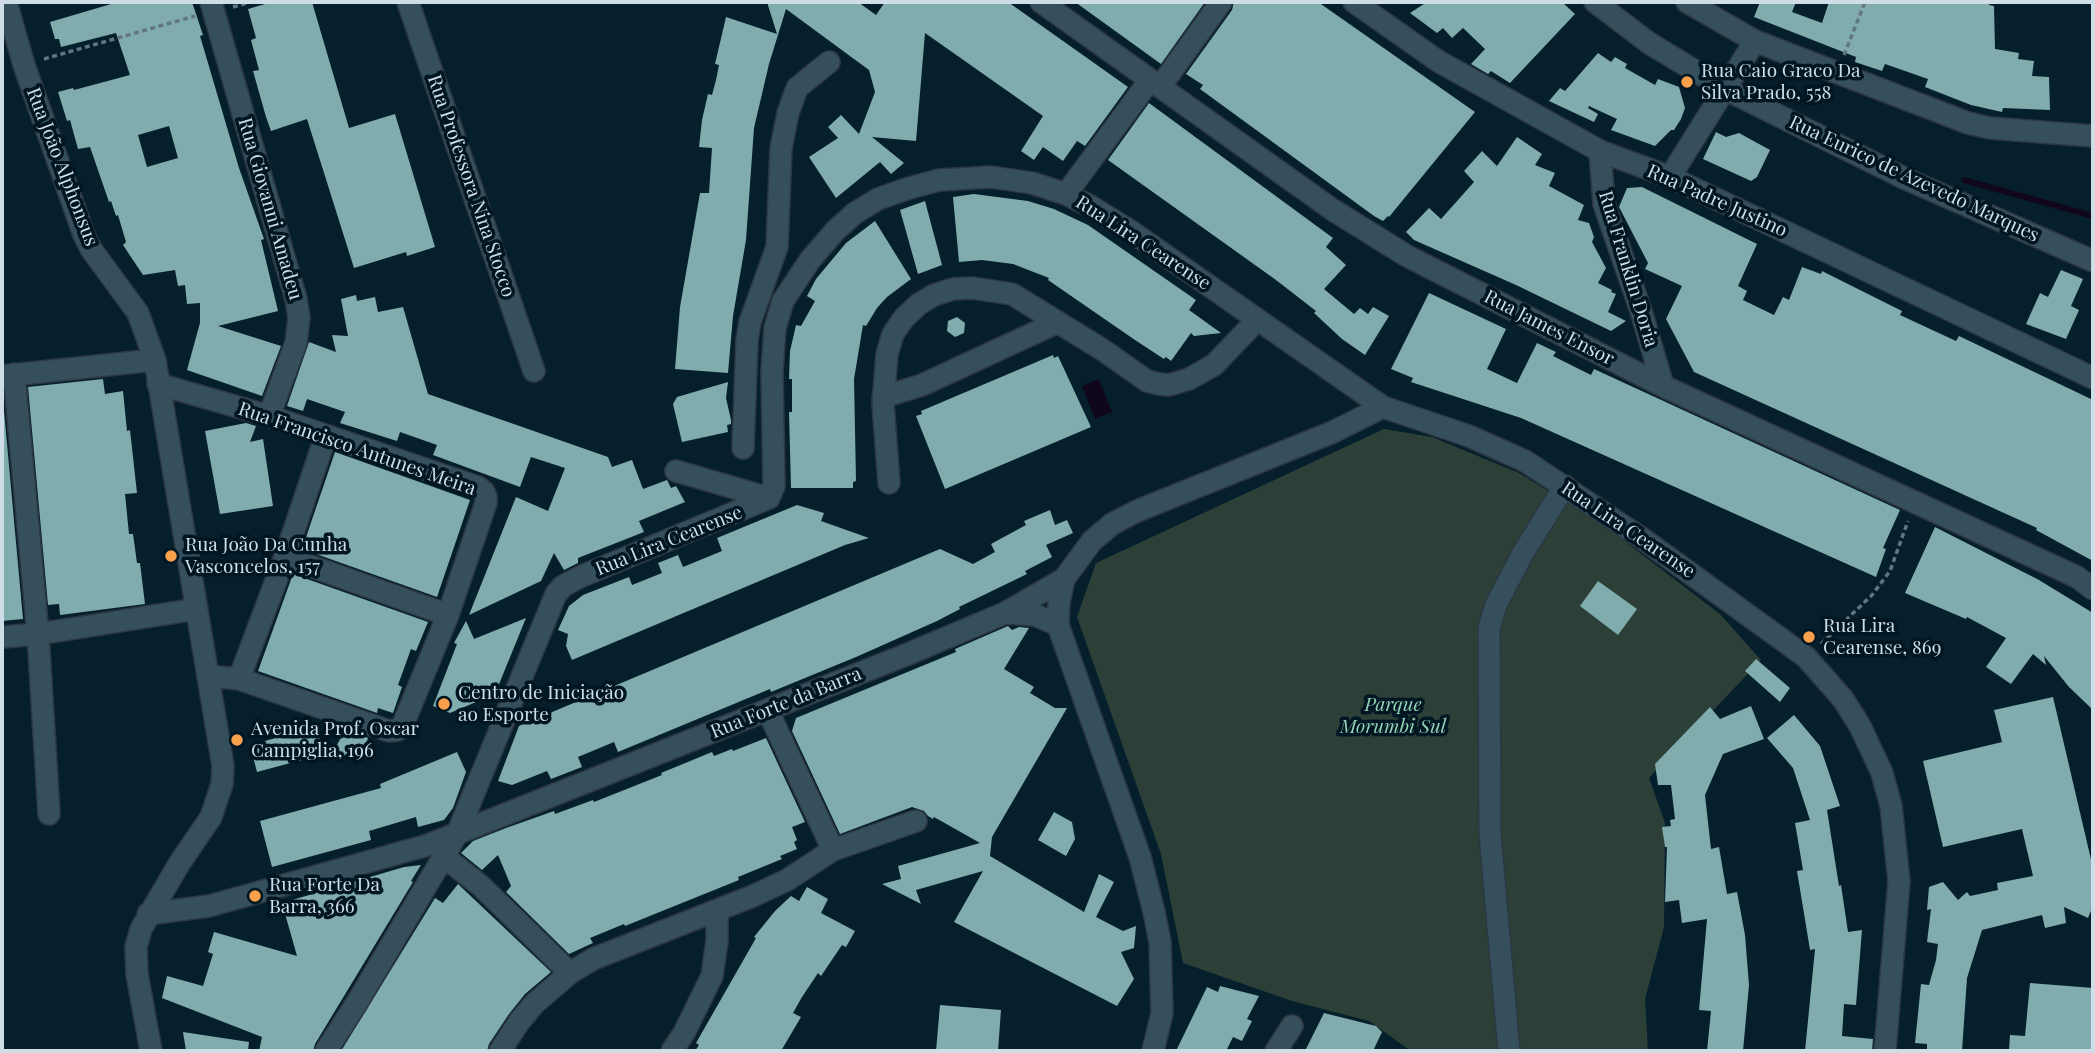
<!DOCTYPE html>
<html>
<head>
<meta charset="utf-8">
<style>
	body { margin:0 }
	#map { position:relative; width:2095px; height:1053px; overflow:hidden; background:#051f2c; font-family:"Playfair Display",serif }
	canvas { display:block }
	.frame { position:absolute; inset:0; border:4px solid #cedde6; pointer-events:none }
</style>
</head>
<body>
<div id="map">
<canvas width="2095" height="1053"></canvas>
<div class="frame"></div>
</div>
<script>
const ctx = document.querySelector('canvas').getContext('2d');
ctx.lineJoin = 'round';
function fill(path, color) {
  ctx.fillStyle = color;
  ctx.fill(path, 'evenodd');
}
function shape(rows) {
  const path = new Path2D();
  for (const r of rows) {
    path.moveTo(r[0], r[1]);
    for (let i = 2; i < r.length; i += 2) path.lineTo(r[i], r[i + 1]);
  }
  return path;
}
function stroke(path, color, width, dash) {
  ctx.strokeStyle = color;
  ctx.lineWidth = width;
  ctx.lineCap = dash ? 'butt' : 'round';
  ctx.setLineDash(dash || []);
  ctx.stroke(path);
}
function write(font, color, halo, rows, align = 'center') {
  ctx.font = font + ' "Playfair Display",serif';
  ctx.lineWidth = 7;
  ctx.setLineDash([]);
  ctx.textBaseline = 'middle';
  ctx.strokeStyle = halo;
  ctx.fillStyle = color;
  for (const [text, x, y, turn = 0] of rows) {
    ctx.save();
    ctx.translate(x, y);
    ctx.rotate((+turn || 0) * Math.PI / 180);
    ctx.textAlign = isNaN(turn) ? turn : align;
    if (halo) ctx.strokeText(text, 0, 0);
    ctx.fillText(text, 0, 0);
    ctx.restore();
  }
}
const green = shape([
	[1384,429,1432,437,1519,473,1602,524,1720,614,1761,660,1649,778,1665,823,1664,927,1645,999,1648,1051,1411,1051,1369,1021,1292,1001,1183,963,1161,854,1077,617,1096,563]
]);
const water = shape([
	[1099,379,1112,412,1095,419,1082,386]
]);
const stream = shape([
	[1964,180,2093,216]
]);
const building = shape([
	[118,2,192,2,203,35,200,36,239,168,264,239,261,240,278,311,218,326,281,346,262,396,187,370,200,323,200,303,187,304,185,285,178,286,175,270,143,275,123,245,126,242,118,215,116,216,111,201,109,202,90,147,78,149,70,120,67,121,58,92,73,88,74,90,130,75,116,33,61,47,59,39,55,39,50,22],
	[169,126,178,158,147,167,138,135],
	[272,2,312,2,349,128,395,114,435,247,407,256,406,252,354,268,307,119,271,131,266,117,253,71,259,70,251,40,256,38,248,9],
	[767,2,858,2,876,15,885,2,1008,2,1128,87,1085,146,1077,141,1063,161,1043,147,1034,160,1021,151,1043,116,925,33,916,141,872,137,904,163,891,174,880,162,836,198,809,157,838,138,828,127,841,115,859,134,875,92,869,70,786,9,769,64,754,128,746,240,733,316,728,373,675,369,680,307,700,193,709,193,712,148,699,147,702,120,708,94,712,95,716,80,719,65,715,64,726,17,777,34],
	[1075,2,1205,2,1161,64],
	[1234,2,1318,2,1475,112,1389,217,1388,216,1383,221,1374,216,1200,89,1203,85,1186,74,1232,10],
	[1427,2,1562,2,1575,14,1510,83,1491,71,1488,74,1471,64,1485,49,1463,28,1452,38,1443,28,1437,33,1410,13],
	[1760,2,1796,2,1792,12,1822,23,1829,2,1990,2,1989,5,1994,6,1995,49,2019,53,2018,59,2034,61,2032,76,2049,77,2050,110,2003,108,2002,112,1971,105,1925,87,1928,79,1885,64,1882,71,1855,62,1856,57,1754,17],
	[1598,53,1611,62,1615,57,1627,64,1625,68,1655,85,1658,79,1679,87,1685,108,1681,119,1674,130,1671,130,1655,146,1611,130,1617,119,1589,106,1588,108,1598,114,1594,122,1549,101,1560,88,1565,91],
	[1149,103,1333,238,1326,247,1346,265,1324,289,1354,314,1360,308,1368,314,1373,307,1389,316,1365,355,1342,339,1314,313,1316,311,1276,280,1108,160],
	[1716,132,1726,137,1739,133,1770,150,1757,177,1751,181,1703,159],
	[1517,137,1542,154,1535,165,1555,173,1549,186,1584,205,1578,220,1589,223,1594,237,1592,242,1606,268,1598,283,1612,290,1611,292,1616,294,1608,312,1626,321,1611,331,1516,285,1414,240,1406,232,1429,208,1441,219,1474,182,1464,171,1482,151,1497,166],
	[1642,187,1757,244,1738,286,1747,291,1743,300,1774,315,1783,297,1789,300,1802,267,1821,274,1822,271,1902,311,1900,315,1956,341,1959,336,2093,400,2093,561,2036,530,2037,528,1694,372,1666,319,1682,286,1645,269,1648,263,1619,207,1627,188],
	[974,194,1028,201,1054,209,1088,225,1196,300,1189,310,1221,333,1194,336,1191,333,1171,361,1166,357,1164,359,1135,340,1048,280,1049,278,1013,264,982,260,959,262,953,197],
	[925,201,942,265,918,274,900,210],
	[875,221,911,279,887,297,877,308,866,326,863,325,854,379,856,481,853,482,853,488,791,488,789,412,792,412,792,379,789,379,790,351,796,325,801,326,815,301,807,296,816,279,846,243],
	[2061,270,2083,279,2071,306,2079,310,2066,339,2026,324,2040,293,2048,297],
	[1429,293,1506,329,1487,369,1517,383,1537,343,1556,352,1553,356,1591,375,1594,369,1900,510,1883,548,1886,549,1876,577,1521,418,1411,382,1413,378,1391,369],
	[356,295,357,301,375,297,378,312,403,307,428,394,608,457,612,467,632,460,643,489,667,480,671,488,676,486,685,502,639,521,644,532,578,558,578,563,564,570,554,553,541,581,469,615,516,497,548,511,565,468,531,457,520,487,433,455,437,445,400,432,397,441,340,423,345,412,307,399,303,411,287,406,309,342,336,352,332,335,348,336,341,299],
	[957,317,965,323,964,333,955,337,947,331,948,321],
	[1053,355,1054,358,1058,356,1091,427,945,489,916,416,922,414,921,411],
	[103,379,105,394,123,391,127,431,130,430,137,493,125,494,129,534,133,534,137,563,140,563,145,604,60,615,59,604,48,605,28,387],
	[728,382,726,398,731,420,731,424,727,425,728,432,682,442,673,404,677,397],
	[2,389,23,619,2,621],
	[246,423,256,426,250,442,263,439,273,506,220,514,205,431],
	[335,452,470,500,437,597,302,549],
	[797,505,824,513,821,521,869,538,845,545,572,660,566,646,568,634,558,630,569,606,583,595,629,577,632,585,662,573,658,563,678,555,683,567,722,551,717,538],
	[1050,510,1055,525,1067,520,1073,533,1046,545,1052,557,1025,571,1027,574,959,607,960,609,937,621,856,657,771,692,770,689,618,752,614,742,578,757,582,767,551,779,547,771,512,785,498,781,519,726,940,549,973,564,995,552,991,544,1026,525,1024,521],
	[1935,527,2039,580,2093,613,2093,710,2069,687,2044,656,2046,665,2033,654,2011,684,1986,667,2006,638,1967,617,1966,619,1905,593],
	[293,574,428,622,416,651,411,649,398,685,402,687,393,713,378,708,377,713,258,671],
	[1598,581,1637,609,1618,635,1580,606],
	[526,618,495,694,450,713,433,706,457,644,454,643,466,621,474,639],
	[1008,626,1012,630,1019,627,1029,628,1004,669,1034,687,1030,693,1055,708,1067,708,992,837,990,856,1084,912,1099,874,1114,882,1096,917,1123,931,1136,926,1134,948,1121,952,1134,979,1117,1006,954,922,983,871,916,890,921,904,882,884,901,879,898,866,980,843,934,817,933,819,928,816,924,811,912,807,840,834,792,731,796,718,956,652,955,649],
	[1756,659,1790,688,1780,702,1745,671],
	[2053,697,2093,868,2093,906,2088,918,2064,907,2066,923,2045,928,2042,915,1982,930,1967,978,1962,1051,1927,1051,1927,1044,1915,1043,1921,984,1929,985,1936,960,1938,944,1927,942,1931,909,1927,910,1929,887,1943,882,1958,900,1967,892,1970,896,1998,890,1997,883,2033,876,2022,829,1943,847,1923,761,2002,742,1994,710],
	[1751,706,1764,739,1723,754,1705,795,1711,849,1719,847,1727,894,1737,892,1745,935,1749,985,1743,1051,1707,1051,1711,1011,1699,1010,1707,919,1682,923,1679,900,1665,902,1667,847,1665,847,1662,827,1671,826,1670,820,1675,819,1671,785,1658,785,1655,764,1710,707,1720,719],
	[1794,715,1820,746,1840,806,1827,810,1839,886,1841,885,1848,932,1862,930,1856,1005,1844,1004,1842,1036,1873,1039,1872,1051,1805,1051,1815,949,1810,950,1797,871,1803,870,1795,823,1810,820,1793,768,1767,738],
	[317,727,324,754,257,772,250,745],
	[345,730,368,738,365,747,348,755,329,760],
	[766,738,805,822,792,827,797,840,794,842,797,849,780,856,782,859,738,877,739,880,625,926,624,924,590,938,593,943,569,954,506,892,511,886,498,855,482,870,461,853,473,841,506,828,554,811,555,814,593,800,594,802,662,775,661,773,712,752,714,756,732,749,733,751],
	[457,752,466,772,453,808,444,820,418,827,416,817,369,831,371,840,272,867,260,821,381,788,380,784],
	[1054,812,1072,822,1075,839,1066,856,1038,840],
	[421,865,411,881,413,882,315,1044,313,1051,259,1051,262,1037,162,998,167,976,203,986,213,954,208,952,214,932,297,956,282,903,404,867],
	[458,884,551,972,525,994,509,1014,489,1044,487,1051,341,1051,435,898,443,903],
	[807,887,828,899,821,913,855,931,846,947,842,945,821,976,818,973,802,997,793,1013,801,1017,781,1051,695,1051,699,1045,696,1043,756,938,754,937,775,911,791,896,799,901],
	[2030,983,2093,988,2093,1051,2009,1051,2010,1035,2025,1036],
	[1220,986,1259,996,1247,1019,1252,1021,1242,1041,1233,1037,1226,1051,1176,1051,1207,987,1218,992],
	[940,1005,1001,1010,998,1051,936,1051],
	[1324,1013,1376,1026,1382,1032,1373,1051,1305,1051],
	[183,1032,249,1042,248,1051,186,1051]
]);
const path = shape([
	[233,7,251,2],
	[1844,55,1865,2],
	[44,59,195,16],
	[1821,644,1872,595,1890,571,1908,521]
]);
const minor = shape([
	[6,2,24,65,84,235,91,249,138,313,155,360,223,766,222,784,211,817,179,864,141,929,136,947,137,974,151,1051],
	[211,2,296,299,299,317,296,343,269,416],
	[408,2,534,371],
	[1041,2,1333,210,1407,256,1663,386,2077,577,2093,589],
	[1354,2,1438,61,1600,151,1670,177,2093,378],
	[1595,2,1649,43,1725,89,1906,179,2093,261],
	[1687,2,1755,41,1968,123,1990,128,2093,136],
	[1160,87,1221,2],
	[1600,151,1604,204,1641,311,1663,386],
	[1670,177,1755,41],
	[1066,194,1150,80],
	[14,374,38,634,49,814],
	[2,376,155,360],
	[158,384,269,416,478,487,484,492,486,497,486,503,448,615,402,727,398,730,389,731,239,679,209,676],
	[883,397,922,385,1058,322],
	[743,448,747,340,750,322,777,247,781,148,788,113,797,88,829,62],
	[676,471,769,498],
	[889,483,883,404,887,354,893,334,904,318,919,304,934,295,953,289,972,288,1012,294,1103,350,1147,381,1159,384,1169,385,1189,379,1214,365,1257,320],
	[285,557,448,615],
	[1064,579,1059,602,1058,625,1140,857,1154,912,1160,942,1162,1013,1153,1051],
	[1006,613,1035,615,1058,625],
	[2,637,38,634,197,609],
	[239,679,285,557,326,435],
	[768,711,833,850],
	[443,856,481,886,570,973],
	[148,914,209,906,428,845,908,654,1005,613,1064,579,1092,541,1112,524,1137,511,1333,432,1383,407],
	[326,1051,358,1001,457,834,556,594,563,586,582,576,769,498,774,486,772,371,775,328,783,301,810,260,835,231,855,213,878,199,906,189,939,180,991,177,1032,183,1066,194,1090,206,1132,232,1383,407,1469,436,1525,461,1640,537,1806,657,1843,699,1860,726,1882,773,1891,806,1899,881,1885,1051],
	[500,1051,519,1022,534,1004,570,973,593,959,753,896,787,880,833,850,916,821],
	[672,1051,684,1033,712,976,717,941,717,911],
	[1276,1051,1292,1026],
	[1509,1051,1490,834,1489,628,1496,605,1523,553,1565,486]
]);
const markers = [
	[1687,82,7,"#f8a04b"],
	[171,556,7,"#f8a04b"],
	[1809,637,7,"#f8a04b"],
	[444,704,7,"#f8a04b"],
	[237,740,7,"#f8a04b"],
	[255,896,7,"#f8a04b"]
];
const poiNames = [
	["Rua Caio Graco Da",1701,71],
	["Silva Prado, 558",1701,93],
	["Rua João Da Cunha",185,545],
	["Vasconcelos, 157",185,567],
	["Rua Lira",1823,626],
	["Cearense, 869",1823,648],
	["Centro de Iniciação",458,693],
	["ao Esporte",458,715],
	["Avenida Prof. Oscar",251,729],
	["Campiglia, 196",251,751],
	["Rua Forte Da",269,885],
	["Barra, 366",269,907]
];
const streetNames = [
	["Rua João Alphonsus",62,167,69],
	["Rua Eurico de Azevedo Marques",1914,179,25],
	["Rua Professora Nina Stocco",471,186,71],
	["Rua Padre Justino",1717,201,24],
	["Rua Giovanni Amadeu",270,209,74],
	["Rua Lira Cearense",1143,243,33],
	["Rua Franklin Doria",1628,269,73],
	["Rua James Ensor",1549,328,27],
	["Rua Francisco Antunes Meira",357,449,19],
	["Rua Lira Cearense",1628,530,34],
	["Rua Lira Cearense",669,541,-22],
	["Rua Forte da Barra",786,703,-22]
];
const parkNames = [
	["Parque",1393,705],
	["Morumbi Sul",1393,727]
];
fill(green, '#2d4038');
fill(water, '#11071d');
stroke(stream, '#11071d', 6);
fill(building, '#80acae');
stroke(minor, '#2d3742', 24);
stroke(path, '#627682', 3.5, [5, 3.5]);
stroke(minor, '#354f5d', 21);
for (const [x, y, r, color] of markers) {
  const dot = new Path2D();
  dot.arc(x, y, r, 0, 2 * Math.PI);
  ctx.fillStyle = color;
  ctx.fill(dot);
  stroke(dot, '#001622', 2.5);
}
write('19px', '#cedde6', '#001622', poiNames, 'left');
write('19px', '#cedde6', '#001622', streetNames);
write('italic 19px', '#92d2b5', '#001622', parkNames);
</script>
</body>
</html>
